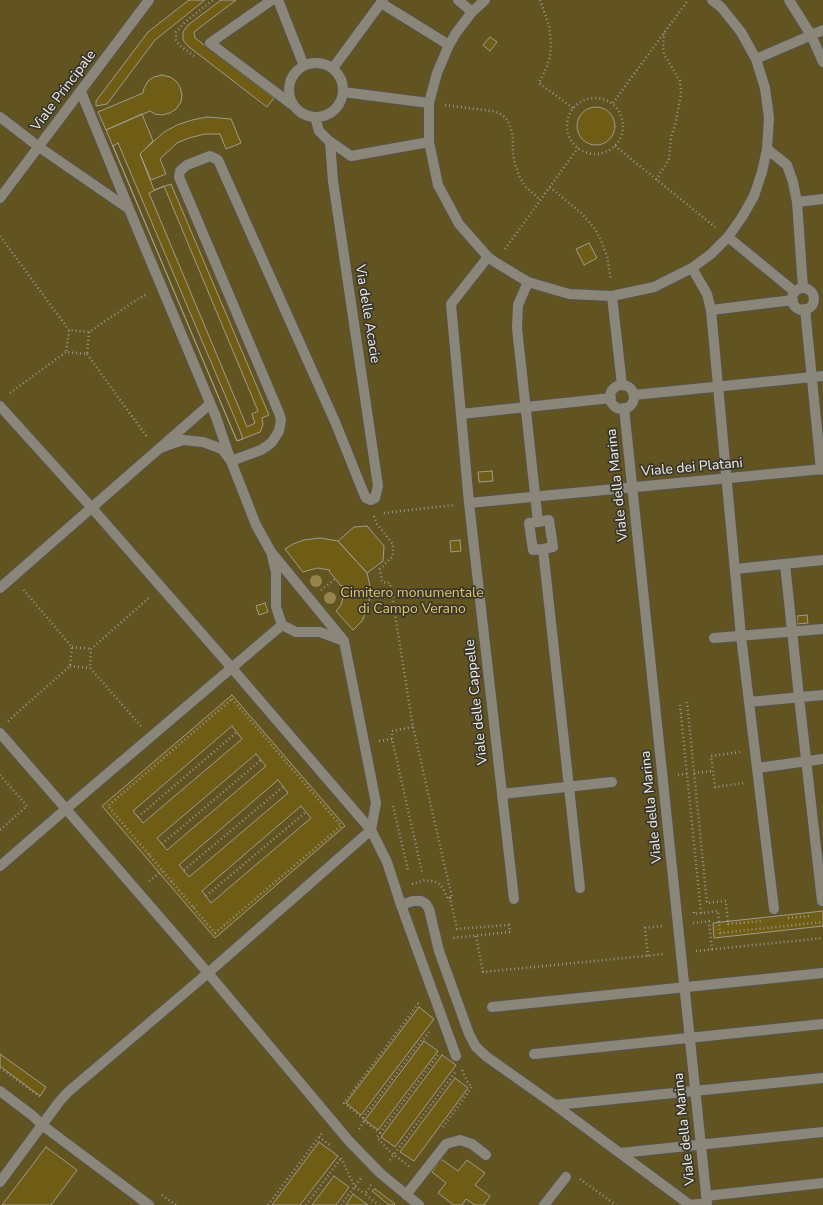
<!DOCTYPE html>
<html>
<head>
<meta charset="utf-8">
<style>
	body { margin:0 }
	canvas { display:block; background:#39362c }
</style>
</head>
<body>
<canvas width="823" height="1205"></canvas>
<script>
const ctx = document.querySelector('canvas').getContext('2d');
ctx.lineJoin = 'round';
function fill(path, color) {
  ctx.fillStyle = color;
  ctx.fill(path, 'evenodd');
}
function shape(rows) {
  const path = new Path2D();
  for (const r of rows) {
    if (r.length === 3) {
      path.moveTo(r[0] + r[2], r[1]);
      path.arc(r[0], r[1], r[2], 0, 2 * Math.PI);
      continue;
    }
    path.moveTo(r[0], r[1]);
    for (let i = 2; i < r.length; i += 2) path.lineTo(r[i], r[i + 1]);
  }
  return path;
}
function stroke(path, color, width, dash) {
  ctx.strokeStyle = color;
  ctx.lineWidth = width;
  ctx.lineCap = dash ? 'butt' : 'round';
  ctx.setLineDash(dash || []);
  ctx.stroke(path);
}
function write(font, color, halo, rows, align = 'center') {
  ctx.font = font + ' "Nunito Sans",sans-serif';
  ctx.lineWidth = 3.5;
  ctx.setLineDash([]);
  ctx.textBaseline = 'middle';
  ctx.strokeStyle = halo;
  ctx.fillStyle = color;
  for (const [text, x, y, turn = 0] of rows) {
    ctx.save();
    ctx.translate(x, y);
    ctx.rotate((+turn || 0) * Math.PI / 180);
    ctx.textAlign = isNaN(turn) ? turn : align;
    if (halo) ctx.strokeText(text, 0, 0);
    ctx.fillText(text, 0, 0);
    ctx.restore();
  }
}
const green = shape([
	[0,0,823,0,823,1205,0,1205]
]);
const building = shape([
	[189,0,205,0,155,40,107,104,96,106,96,101,148,32,189,0],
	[221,0,236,0,194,32,195,38,274,98,267,107,189,47,183,40,183,32,188,25,221,0],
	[490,37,497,42,490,51,483,45,490,37],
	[162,75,170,77,176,81,180,87,182,95,181,102,176,109,170,113,162,115,155,114,150,111,106,130,98,112,143,93,144,88,148,81,154,77,162,75],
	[596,126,19],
	[142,114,153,141,140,154,154,190,171,184,269,415,262,418,263,425,260,432,237,441,106,130,142,114],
	[207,117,231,119,241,143,226,149,220,134,205,134,189,138,177,143,160,159,166,174,151,180,140,154,143,151,164,132,177,125,192,120,207,117],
	[118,143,239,428,243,439,237,441,113,146,118,143],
	[164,186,258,411,252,414,255,423,247,427,149,193,164,186],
	[589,243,597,258,584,265,576,249,589,243],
	[492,471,493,481,479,482,478,472,492,471],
	[367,526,384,546,383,561,367,573,338,541,354,527,367,526],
	[320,538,338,541,367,573,370,586,369,605,362,621,353,630,336,611,341,605,344,593,342,585,341,586,329,571,330,570,317,568,303,572,285,549,293,544,304,540,320,538],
	[460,540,461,551,451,552,450,541,460,540],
	[265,603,268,612,259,615,256,606,265,603],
	[807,615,808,623,797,624,797,616,807,615],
	[232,695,345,826,215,938,102,806,232,695],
	[232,726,242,739,143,823,133,811,232,726],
	[256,754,266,766,167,850,157,838,256,754],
	[278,780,288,793,189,877,179,865,278,780],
	[301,806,311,818,211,903,202,891,301,806],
	[823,911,823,926,714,938,713,923,823,911],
	[419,1007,434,1019,361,1115,346,1103,419,1007],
	[424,1041,438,1051,378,1130,365,1120,424,1041],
	[0,1054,46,1087,40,1096,0,1066,0,1054],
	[442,1055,456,1065,395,1147,381,1137,442,1055],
	[455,1078,468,1088,414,1161,400,1152,455,1078],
	[319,1142,338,1156,300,1205,272,1205,319,1142],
	[46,1147,77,1170,51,1205,2,1205,46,1147],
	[441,1159,458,1171,467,1160,485,1173,475,1185,490,1196,484,1205,475,1205,466,1199,462,1205,454,1205,438,1193,446,1183,432,1172,441,1159],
	[334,1176,349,1187,336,1205,312,1205,334,1176],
	[375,1189,395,1204,394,1205,389,1205,372,1191,375,1189],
	[353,1194,368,1205,346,1205,353,1194]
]);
const path = shape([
	[540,0,549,25,551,45,550,57,546,69,539,83,573,108],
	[194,56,179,45,176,40,176,32,185,22,213,0],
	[595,126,28],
	[613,103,688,0],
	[445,105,492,111,499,113,506,118,510,125,513,139,513,153,515,164,520,178,525,186,540,200],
	[615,146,715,227],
	[656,180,669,159,671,137,675,126,681,94,680,81,664,54,663,48,664,33],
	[550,187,581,213,595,229,600,238,607,256,611,280],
	[0,236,69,330],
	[505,249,578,148],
	[89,332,87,354,66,352,69,330,89,332,138,299,148,294],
	[87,354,147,437],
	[10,393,66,352],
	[384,513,454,505],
	[374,516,377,524,393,544,393,556,380,569,382,582,390,583,413,727,452,898,450,898,457,929,509,925,510,932,452,938],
	[321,590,335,579],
	[72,647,91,649],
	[70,666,90,668],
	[232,699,341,826,215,933,108,806,232,699],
	[687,702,707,903,726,901,728,924,763,921],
	[680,705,701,913],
	[8,721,70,666,72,647,22,588],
	[141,726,90,668,91,649,150,597],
	[392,739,392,731,413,727],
	[379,741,392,739,422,872],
	[740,752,711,756,715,787,744,783],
	[694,773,713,771],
	[0,775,27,806,0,830],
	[678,775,687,774],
	[393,806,408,870],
	[138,817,237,732],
	[162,844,261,760],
	[149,855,152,852],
	[184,870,283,787],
	[149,881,162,871],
	[171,882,174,879],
	[412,884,425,880,437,882,443,888,448,899,450,898],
	[206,896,306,812],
	[193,907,197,905],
	[694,912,694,914,718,911,720,933,823,922],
	[788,918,809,916],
	[693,923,709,921,712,950],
	[476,936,483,972,665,954],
	[696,951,823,938],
	[648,956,645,928,662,926],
	[0,1068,42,1098],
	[363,1118,421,1041,422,1041,430,1031],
	[443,1127,472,1087,468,1083,462,1070],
	[359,1129,364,1121],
	[380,1133,438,1055],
	[319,1137,330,1145],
	[341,1158,355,1187,365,1194],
	[390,1160,456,1071],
	[409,1166,389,1151,377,1137,380,1133,362,1119,363,1118,344,1103,418,1004,420,1005],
	[580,1179,616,1205],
	[371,1185,365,1194,379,1205],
	[162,1195,176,1205],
	[268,1205,322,1133],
	[306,1205,342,1157],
	[341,1205,362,1177]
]);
const service = shape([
	[272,0,210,43,294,106],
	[278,0,304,66],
	[458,0,472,12],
	[485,0,472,12,456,33,449,45,437,73,429,103,429,142,438,185,459,224,488,257,495,262,528,282,569,294,612,296,654,287,692,268,711,254,728,237,742,217,754,196,762,172,767,149,769,118,765,88,756,59,741,32,721,7,712,0],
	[789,0,811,35,823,62],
	[381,3,449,45],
	[756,59,823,30],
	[316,90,27],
	[333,68,383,0],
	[81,92,129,209],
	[343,92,429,103],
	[0,117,39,147,129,209,216,417,231,461,261,450,267,446,272,442,279,431,281,420,279,413,179,177,180,171,187,165,210,156,218,160,336,424,364,494,366,498,371,500,375,498,378,486,333,181,330,142],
	[315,117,319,131,328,140,351,156,429,142],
	[767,149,787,165,793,182,797,202,803,288],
	[0,198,149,0],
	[797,202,823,199],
	[728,237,795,292],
	[488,257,451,304,469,503,514,899],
	[692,268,707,294,711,310,793,300],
	[528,282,518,305,517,328,538,522,549,520,553,547,543,549,580,888],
	[803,299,11],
	[612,296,622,385],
	[805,309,821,470],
	[711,310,741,636,774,909],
	[622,397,12],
	[634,395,823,376],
	[0,406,92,508,231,667,371,830,208,973,68,1092,59,1102,0,1182],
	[461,414,611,398],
	[160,448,183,440,203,442,222,449,231,461,256,525,271,552,344,641,320,632,296,632,282,625,66,809,208,973,349,1141,380,1173,419,1205],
	[469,503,823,469],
	[538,522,529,523,533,550,543,549],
	[272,556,276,572,276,607,282,625],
	[785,564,799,697,822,901],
	[735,569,823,560],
	[0,588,210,404],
	[714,638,823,629],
	[344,641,376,803,371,830,387,862,401,905,456,1056],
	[749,702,823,695],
	[0,733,66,809,0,866],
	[757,768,823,759],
	[502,794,612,782],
	[401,905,413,901,421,901,426,904,429,909,439,951,469,1034,476,1047,487,1057,555,1105,823,1078],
	[492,1007,823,973],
	[534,1054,823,1024],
	[0,1091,33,1116],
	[555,1105,690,1205,707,1203,624,408],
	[34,1117,42,1125,149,1205],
	[620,1153,823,1132],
	[406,1195,446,1144,460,1140,472,1144,486,1155],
	[706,1196,823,1183],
	[544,1205,566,1177]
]);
const trees = [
	[316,581],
	[330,598]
];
const streetNames = [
	["Viale Principale",64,91,-53],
	["Via delle Acacie",367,314,81],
	["Viale dei Platani",692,468,-5],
	["Viale della Marina",618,485,-96],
	["Viale delle Cappelle",477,702,-96],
	["Viale della Marina",652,807,-96],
	["Viale della Marina",685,1129,-96]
];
const parkNames = [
	["Cimitero monumentale",412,594],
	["di Campo Verano",412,610]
];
fill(green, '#625420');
fill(building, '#705d15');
stroke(building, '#9f9b8f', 1);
stroke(service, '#56534b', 12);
stroke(path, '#97958d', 2.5, [1, 3]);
stroke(service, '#8a867a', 10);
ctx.fillStyle = '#95854b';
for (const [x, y] of trees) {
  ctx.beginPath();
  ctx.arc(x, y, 6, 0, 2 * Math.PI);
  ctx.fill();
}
write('14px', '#efede7', '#39362c', streetNames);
write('14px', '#e0c565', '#39362c', parkNames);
</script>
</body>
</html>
